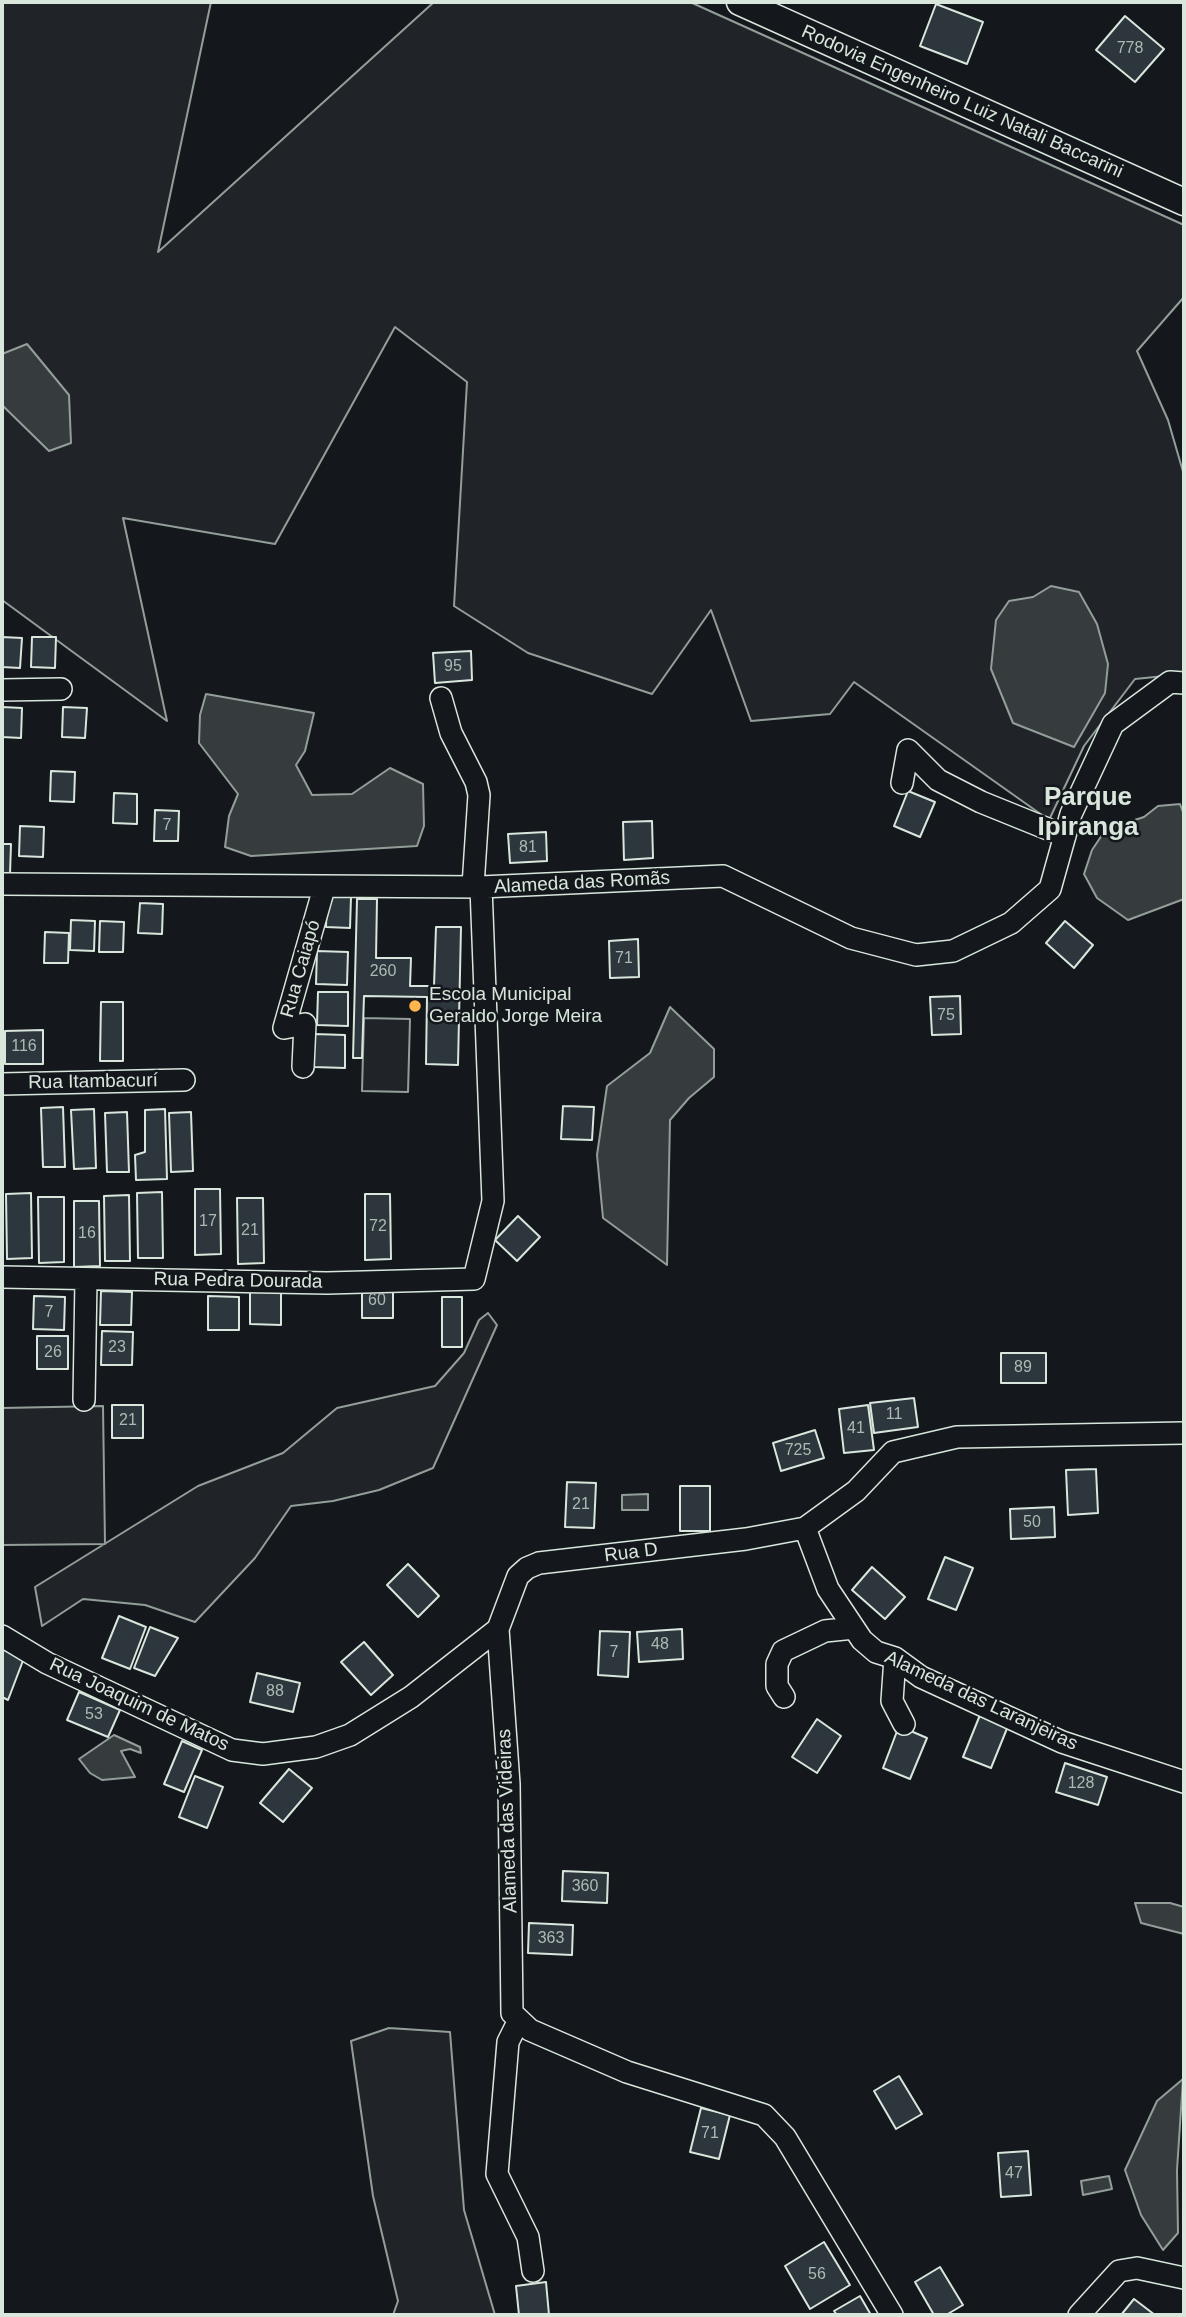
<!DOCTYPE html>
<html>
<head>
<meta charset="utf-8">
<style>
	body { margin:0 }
	#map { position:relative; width:1186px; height:2317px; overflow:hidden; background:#14181c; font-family:Helvetica,sans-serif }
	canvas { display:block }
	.frame { position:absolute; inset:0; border:4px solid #d8e6dc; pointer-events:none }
</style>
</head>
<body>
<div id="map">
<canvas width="1186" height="2317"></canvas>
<div class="frame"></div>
</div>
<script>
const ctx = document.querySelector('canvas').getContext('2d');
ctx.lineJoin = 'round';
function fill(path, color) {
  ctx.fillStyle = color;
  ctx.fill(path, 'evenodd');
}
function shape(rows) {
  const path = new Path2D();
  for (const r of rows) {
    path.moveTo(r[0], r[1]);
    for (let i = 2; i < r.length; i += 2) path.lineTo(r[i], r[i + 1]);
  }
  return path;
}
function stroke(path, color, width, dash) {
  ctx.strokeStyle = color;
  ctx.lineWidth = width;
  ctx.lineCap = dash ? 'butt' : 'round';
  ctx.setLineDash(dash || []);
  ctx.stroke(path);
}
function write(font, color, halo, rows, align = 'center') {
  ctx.font = font + ' Helvetica,sans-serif';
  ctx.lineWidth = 5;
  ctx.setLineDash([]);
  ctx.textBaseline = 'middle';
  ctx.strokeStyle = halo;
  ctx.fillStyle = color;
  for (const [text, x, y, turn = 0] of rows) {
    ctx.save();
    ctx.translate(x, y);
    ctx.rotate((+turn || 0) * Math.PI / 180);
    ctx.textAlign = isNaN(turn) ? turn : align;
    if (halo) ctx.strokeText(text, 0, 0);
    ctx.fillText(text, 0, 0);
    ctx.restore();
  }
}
const green = shape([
	[2,2,211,2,158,252,434,2,690,2,1184,225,1184,297,1137,351,1168,420,1184,475,1184,674,1135,679,1084,746,1049,820,854,682,830,714,751,721,711,610,652,694,528,653,454,606,467,382,395,327,275,544,123,518,167,721,2,600,2,2],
	[364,1018,410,1019,408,1092,362,1091,364,1018],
	[488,1313,497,1325,433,1468,379,1490,333,1501,291,1506,255,1558,195,1622,145,1605,83,1599,42,1626,35,1587,198,1486,283,1453,337,1408,435,1386,464,1353,479,1320,488,1313],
	[103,1406,105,1544,2,1545,2,1408,103,1406],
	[389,2028,450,2032,464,2210,495,2315,393,2315,398,2301,373,2196,351,2041,389,2028]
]);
const water = shape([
	[27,344,69,395,71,443,49,451,2,405,2,354,27,344],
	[1051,586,1079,592,1097,624,1108,664,1105,693,1074,747,1013,723,991,669,996,620,1009,601,1033,597,1051,586],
	[206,694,314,713,305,751,296,765,312,795,352,794,390,768,423,784,424,826,417,846,251,856,225,847,229,816,238,794,199,743,200,715,206,694],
	[1180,804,1184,815,1184,899,1128,920,1097,898,1084,874,1092,850,1106,829,1144,817,1158,806,1180,804],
	[670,1007,714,1049,714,1077,689,1098,670,1120,667,1265,603,1218,597,1155,607,1086,650,1053,670,1007],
	[648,1494,648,1510,622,1510,622,1495,648,1494],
	[114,1735,140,1747,141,1753,130,1749,121,1751,135,1777,102,1780,90,1773,79,1759,114,1735],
	[1135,1903,1170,1903,1184,1907,1184,1934,1141,1923,1135,1903],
	[1183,2079,1177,2170,1178,2233,1163,2250,1141,2215,1125,2170,1157,2101,1183,2079],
	[1109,2176,1112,2189,1083,2195,1081,2181,1109,2176]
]);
const building = shape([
	[936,4,983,22,967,64,920,46,936,4],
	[1125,16,1164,49,1135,82,1096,50,1125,16],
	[2,637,22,638,20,668,2,667,2,637],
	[32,637,56,637,55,668,31,667,32,637],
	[471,651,472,680,435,683,433,653,471,651],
	[2,707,22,708,21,738,2,737,2,707],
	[63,707,87,708,85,738,62,737,63,707],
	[51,771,75,772,74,802,50,801,51,771],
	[908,791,935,802,920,837,894,826,908,791],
	[114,793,137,794,137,824,113,823,114,793],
	[155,810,179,811,178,841,154,841,155,810],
	[652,821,653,858,624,860,623,822,652,821],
	[20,826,44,827,43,857,19,856,20,826],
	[546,832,547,861,510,863,508,834,546,832],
	[2,844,11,844,10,874,2,874,2,844],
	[327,896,351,897,350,928,326,927,327,896],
	[357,899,377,899,376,958,411,958,410,986,434,986,436,927,461,927,458,1065,426,1064,427,997,364,996,362,1058,353,1058,357,899],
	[140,903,163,904,162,934,138,933,140,903],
	[71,920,95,921,94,951,70,950,71,920],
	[100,921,124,922,123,952,99,952,100,921],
	[1065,921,1093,945,1074,968,1046,943,1065,921],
	[45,932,69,933,68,963,44,963,45,932],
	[638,939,639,977,610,978,609,941,638,939],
	[317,951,348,952,347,985,316,984,317,951],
	[318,992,348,992,348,1026,317,1025,318,992],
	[960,996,961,1034,932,1035,930,997,960,996],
	[101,1002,123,1002,123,1061,100,1061,101,1002],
	[43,1030,43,1064,5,1064,5,1031,43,1030],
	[314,1034,345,1035,345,1068,314,1067,314,1034],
	[563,1106,594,1107,592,1140,561,1139,563,1106],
	[63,1107,65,1167,43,1167,41,1108,63,1107],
	[94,1109,96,1168,74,1169,71,1110,94,1109],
	[165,1109,167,1179,136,1180,135,1155,145,1152,145,1110,165,1109],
	[127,1112,129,1172,107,1172,105,1113,127,1112],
	[191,1112,193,1171,171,1172,169,1113,191,1112],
	[195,1189,220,1189,221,1254,195,1255,195,1189],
	[162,1192,163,1258,138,1258,137,1193,162,1192],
	[31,1193,32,1258,7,1259,6,1194,31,1193],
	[365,1194,390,1194,391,1259,365,1260,365,1194],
	[129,1195,130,1261,105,1261,104,1196,129,1195],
	[38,1197,64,1197,64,1262,39,1263,38,1197],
	[237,1198,263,1198,264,1263,238,1264,237,1198],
	[74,1201,99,1201,100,1266,74,1267,74,1201],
	[518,1216,540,1237,517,1261,495,1240,518,1216],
	[362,1284,393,1285,393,1318,362,1318,362,1284],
	[101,1291,132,1292,131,1325,100,1325,101,1291],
	[250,1291,281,1291,281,1325,250,1324,250,1291],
	[34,1296,65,1297,64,1330,33,1329,34,1296],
	[208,1296,239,1297,239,1330,208,1330,208,1296],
	[442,1297,462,1297,462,1347,442,1347,442,1297],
	[102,1331,133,1332,132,1365,101,1365,102,1331],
	[37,1336,68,1336,68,1369,37,1369,37,1336],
	[1001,1353,1046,1353,1046,1383,1001,1383,1001,1353],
	[914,1398,918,1427,874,1433,870,1403,914,1398],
	[112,1405,143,1405,143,1438,112,1438,112,1405],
	[868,1405,874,1450,844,1453,839,1409,868,1405],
	[815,1430,824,1458,781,1471,773,1443,815,1430],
	[1096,1469,1098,1513,1068,1515,1066,1470,1096,1469],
	[567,1482,596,1483,594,1528,565,1527,567,1482],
	[680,1486,710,1486,710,1531,680,1531,680,1486],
	[1054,1507,1055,1537,1011,1539,1010,1509,1054,1507],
	[945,1557,973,1568,956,1610,928,1599,945,1557],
	[408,1564,439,1596,418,1617,387,1585,408,1564],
	[872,1567,905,1597,885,1619,852,1590,872,1567],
	[119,1616,146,1627,130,1669,102,1658,119,1616],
	[150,1627,178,1638,155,1676,134,1668,150,1627],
	[682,1629,683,1659,639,1662,637,1632,682,1629],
	[600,1631,630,1632,628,1677,598,1675,600,1631],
	[364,1642,393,1675,371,1695,341,1662,364,1642],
	[2,1649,24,1658,8,1700,2,1697,2,1649],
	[257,1673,300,1683,293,1712,250,1702,257,1673],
	[79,1692,120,1710,108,1737,67,1720,79,1692],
	[980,1715,1008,1726,991,1768,963,1757,980,1715],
	[817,1719,841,1736,817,1773,792,1757,817,1719],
	[899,1726,927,1738,910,1779,883,1768,899,1726],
	[182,1741,202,1750,184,1792,164,1784,182,1741],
	[1065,1763,1107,1777,1098,1805,1056,1792,1065,1763],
	[289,1769,312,1788,283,1822,260,1803,289,1769],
	[195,1776,223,1787,207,1828,179,1817,195,1776],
	[563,1871,608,1873,607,1903,562,1901,563,1871],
	[529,1923,573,1925,572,1955,528,1953,529,1923],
	[899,2076,922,2114,896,2129,874,2091,899,2076],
	[701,2108,730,2115,719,2159,690,2152,701,2108],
	[1028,2151,1031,2195,1001,2197,998,2153,1028,2151],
	[824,2242,850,2285,810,2309,785,2266,824,2242],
	[940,2267,963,2305,946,2315,934,2315,915,2282,940,2267],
	[546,2282,549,2315,519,2315,516,2286,546,2282],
	[860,2296,871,2315,837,2315,834,2311,860,2296],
	[1134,2299,1155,2315,1121,2315,1134,2299]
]);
const minor = shape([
	[2,690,61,689],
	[441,698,451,733,476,782,479,795,473,886],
	[902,783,908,750,938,780,981,802,1065,836],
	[2,884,481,887,723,876,851,938,916,955,953,951,1011,923,1050,889,1071,814,1113,724,1170,682,1184,683],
	[303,1067,305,1024,284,1028,324,888],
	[2,1084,184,1080],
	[2,1277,327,1283,474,1279,493,1201,481,887],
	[84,1400,86,1279],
	[805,1528,828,1589,862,1640,876,1652,895,1658,921,1677,1062,1742,1184,1782],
	[2,1636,47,1663,232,1750,263,1754,316,1747,350,1735,411,1697,498,1629],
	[895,1658,892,1701,904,1724],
	[784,1697,777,1686,777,1664,783,1651,825,1631,854,1628],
	[519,2020,508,2042,497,2174,528,2237,533,2271],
	[892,2315,785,2137,764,2115,627,2072,530,2030,512,2013,509,1784,498,1629,518,1576,527,1568,539,1563,746,1539,805,1528,856,1491,893,1452,957,1437,1184,1433],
	[1079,2315,1119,2271,1137,2268,1184,2278]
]);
const major = shape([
	[740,2,1184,202]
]);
const markers = [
	[415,1006,7,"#ffb74d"]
];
const numberNames = [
	["778",1130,49],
	["95",453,667],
	["7",167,826],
	["81",528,848],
	["71",624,959],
	["260",383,972],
	["75",946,1016],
	["116",24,1047],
	["17",208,1222],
	["72",378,1227],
	["21",250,1231],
	["16",87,1234],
	["60",377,1301],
	["7",49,1313],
	["23",117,1348],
	["26",53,1353],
	["89",1023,1368],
	["11",894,1415],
	["21",128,1421],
	["41",856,1429],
	["725",798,1451],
	["21",581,1505],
	["50",1032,1523],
	["48",660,1645],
	["7",614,1653],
	["88",275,1692],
	["53",94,1715],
	["128",1081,1784],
	["360",585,1887],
	["363",551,1939],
	["71",710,2134],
	["47",1014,2174],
	["56",817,2275]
];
const streetNames = [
	["Rodovia Engenheiro Luiz Natali Baccarini",962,102,24],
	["Alameda das Romãs",582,883,-3],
	["Rua Caiapó",301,969,-74],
	["Rua Itambacurí",93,1082,-1],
	["Rua Pedra Dourada",238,1281,1],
	["Rua D",631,1553,-7],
	["Alameda das Laranjeiras",981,1701,25],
	["Rua Joaquim de Matos",139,1705,25],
	["Alameda das Videiras",508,1821,-92]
];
const poiNames = [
	["Escola Municipal",429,995],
	["Geraldo Jorge Meira",429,1017]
];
const districtNames = [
	["Parque",1088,798],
	["Ipiranga",1088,828]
];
fill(green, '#202428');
stroke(green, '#939e99', 2);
fill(water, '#363b3e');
stroke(water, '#939e99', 2);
fill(building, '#2c363c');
stroke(building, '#d8e6dc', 2);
stroke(minor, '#d8e6dc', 24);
stroke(major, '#d8e6dc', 29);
stroke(minor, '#14181c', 21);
stroke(major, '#14181c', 26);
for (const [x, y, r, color] of markers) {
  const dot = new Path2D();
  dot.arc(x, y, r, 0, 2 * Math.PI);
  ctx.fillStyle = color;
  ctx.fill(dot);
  stroke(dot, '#14181c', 2.5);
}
write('16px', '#adbab4', null, numberNames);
write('19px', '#d8e6dc', '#14181c', streetNames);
write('19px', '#d8e6dc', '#14181c', poiNames, 'left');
write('bold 26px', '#d8e6dc', '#14181c', districtNames);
</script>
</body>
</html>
